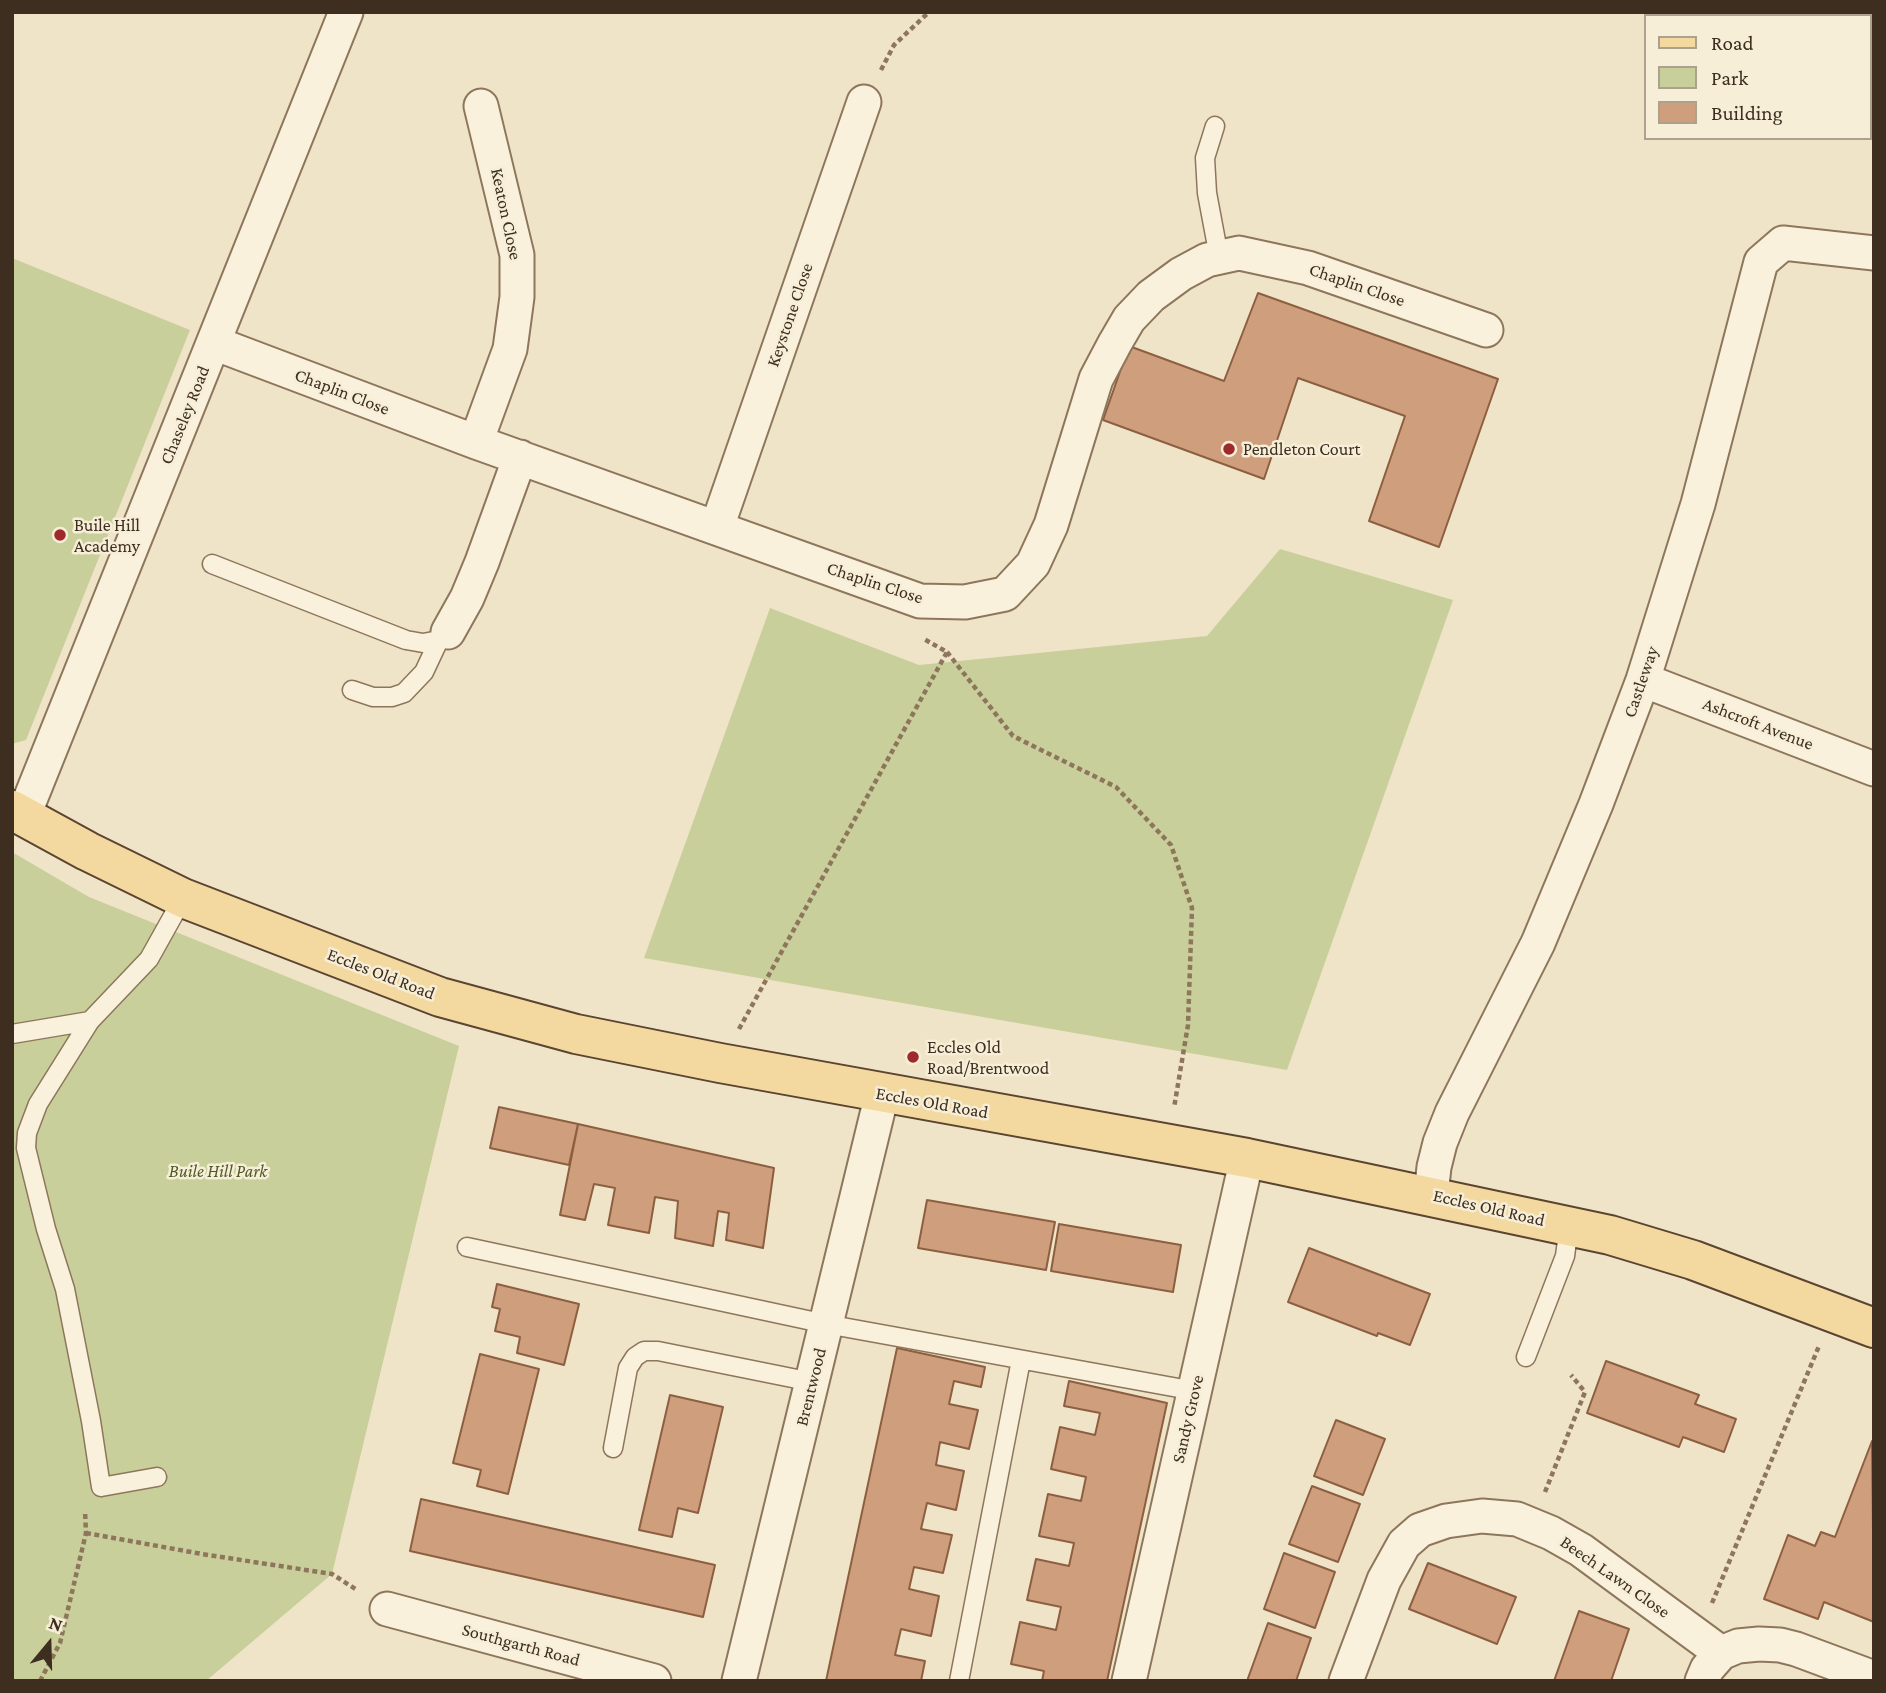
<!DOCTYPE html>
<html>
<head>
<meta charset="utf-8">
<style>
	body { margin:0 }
	#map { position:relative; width:1886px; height:1693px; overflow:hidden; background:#f0e4c8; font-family:"Crimson Pro",serif }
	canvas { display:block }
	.frame { position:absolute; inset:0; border:14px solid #3d2e20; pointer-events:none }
	.legend { position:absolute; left:1644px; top:14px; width:228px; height:126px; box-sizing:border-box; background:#f7eed8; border:2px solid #ada18e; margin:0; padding:9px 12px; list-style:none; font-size:21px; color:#3d2e20 }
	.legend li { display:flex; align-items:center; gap:14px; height:35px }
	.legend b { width:35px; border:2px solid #ada18e }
	.north { position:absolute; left:14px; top:1609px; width:70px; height:70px; -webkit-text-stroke:5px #f7eed8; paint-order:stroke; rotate:19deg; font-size:19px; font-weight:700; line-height:28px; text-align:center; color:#3d2e20 }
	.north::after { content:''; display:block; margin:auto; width:24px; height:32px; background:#3d2e20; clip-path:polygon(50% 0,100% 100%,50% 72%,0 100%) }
</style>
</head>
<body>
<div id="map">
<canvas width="1886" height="1693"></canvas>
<div class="frame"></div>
<ul class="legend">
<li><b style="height:9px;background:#f3d9a0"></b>Road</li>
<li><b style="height:19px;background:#c9cf9b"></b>Park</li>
<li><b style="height:19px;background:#cf9f7d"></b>Building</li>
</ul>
<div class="north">N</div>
</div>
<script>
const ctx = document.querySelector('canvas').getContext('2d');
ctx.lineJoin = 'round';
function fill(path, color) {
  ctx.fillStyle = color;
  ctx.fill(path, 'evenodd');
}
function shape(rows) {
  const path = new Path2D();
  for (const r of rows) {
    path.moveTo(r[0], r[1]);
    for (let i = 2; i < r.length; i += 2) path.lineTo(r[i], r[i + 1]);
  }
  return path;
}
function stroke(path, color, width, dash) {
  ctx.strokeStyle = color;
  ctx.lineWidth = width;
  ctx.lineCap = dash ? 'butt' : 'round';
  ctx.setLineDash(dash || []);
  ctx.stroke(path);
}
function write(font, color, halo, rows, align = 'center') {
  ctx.font = font + ' "Crimson Pro",serif';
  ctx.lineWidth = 5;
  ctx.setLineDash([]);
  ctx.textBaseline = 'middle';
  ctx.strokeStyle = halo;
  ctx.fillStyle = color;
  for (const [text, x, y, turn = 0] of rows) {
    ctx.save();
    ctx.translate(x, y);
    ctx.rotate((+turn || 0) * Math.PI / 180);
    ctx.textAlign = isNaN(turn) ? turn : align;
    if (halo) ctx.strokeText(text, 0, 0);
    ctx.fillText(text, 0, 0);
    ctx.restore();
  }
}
const green = shape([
	[12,258,190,330,26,740,12,744],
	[1280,549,1453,600,1287,1070,644,958,770,608,919,665,1207,636],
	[12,852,89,897,459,1046,332,1574,206,1681,12,1681]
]);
const building = shape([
	[1258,293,1498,379,1439,547,1369,521,1405,416,1298,378,1264,479,1103,420,1129,346,1224,381,1258,293],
	[499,1107,578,1124,569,1165,490,1148,499,1107],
	[578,1124,774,1168,763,1248,726,1240,729,1213,718,1211,713,1246,675,1238,678,1201,655,1197,649,1233,608,1225,615,1188,594,1184,585,1220,560,1215,578,1124],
	[927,1200,1055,1222,1046,1270,918,1248,927,1200],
	[1059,1224,1181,1245,1173,1292,1051,1271,1059,1224],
	[1309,1248,1430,1294,1410,1345,1378,1333,1377,1336,1288,1302,1309,1248],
	[497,1284,579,1304,564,1365,517,1353,520,1337,495,1331,500,1309,492,1307,497,1284],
	[897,1348,985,1367,981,1387,954,1381,949,1404,978,1410,969,1449,940,1442,936,1465,964,1471,956,1510,927,1503,921,1529,952,1535,943,1573,914,1567,909,1589,939,1596,931,1636,901,1629,895,1655,925,1661,921,1681,826,1681,897,1348],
	[480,1354,539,1369,508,1494,477,1486,481,1470,453,1463,480,1354],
	[1606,1361,1699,1395,1695,1404,1736,1419,1724,1452,1683,1437,1679,1447,1587,1413,1606,1361],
	[1069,1381,1167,1403,1107,1681,1042,1681,1044,1671,1011,1664,1020,1622,1056,1630,1061,1607,1027,1600,1036,1559,1069,1566,1074,1543,1039,1536,1048,1494,1081,1501,1086,1477,1051,1469,1060,1427,1095,1435,1100,1413,1064,1406,1069,1381],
	[670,1395,723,1407,698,1513,678,1508,672,1537,639,1530,670,1395],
	[1336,1420,1385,1439,1363,1495,1314,1476,1336,1420],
	[1872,1441,1874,1622,1824,1602,1818,1619,1764,1599,1788,1535,1815,1546,1821,1532,1835,1537,1872,1441],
	[1312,1486,1360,1504,1338,1562,1289,1544,1312,1486],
	[421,1499,715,1565,703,1617,410,1551,421,1499],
	[1284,1553,1335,1572,1315,1628,1264,1609,1284,1553],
	[1428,1563,1516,1597,1497,1644,1409,1609,1428,1563],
	[1579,1611,1629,1629,1611,1681,1554,1681,1579,1611],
	[1268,1623,1311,1638,1296,1681,1247,1681,1268,1623]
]);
const path = shape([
	[881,70,894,45,929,12],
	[947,652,1013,736,1116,787,1171,845,1192,908,1188,1025,1174,1108],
	[739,1029,947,652,924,639],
	[1545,1492,1585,1392,1571,1375],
	[86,1533,202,1554,332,1574,357,1590],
	[1712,1603,1819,1346],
	[40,1681,60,1643,86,1533,85,1511]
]);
const service = shape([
	[1215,126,1205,158,1207,193,1219,257],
	[212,564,406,640,423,643,439,640,448,632],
	[352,690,373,697,392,697,404,693,424,672,439,640],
	[90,1021,38,1104,27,1133,26,1148,46,1229,65,1289,91,1421,101,1487,157,1477],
	[12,1034,90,1021,149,959,183,898],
	[467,1247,826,1324,1195,1391],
	[1526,1357,1565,1256,1569,1226],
	[613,1448,628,1368,635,1357,644,1351,658,1351,812,1382],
	[959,1681,1021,1360]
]);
const minor = shape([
	[214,343,476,442,920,601,965,602,1005,594,1033,564,1051,525,1096,379,1115,343,1129,319,1151,296,1181,274,1207,260,1239,253,1308,268,1486,330],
	[476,442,510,349,517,297,517,255,481,106],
	[717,527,864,102],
	[448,632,467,598,482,562,520,457],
	[1643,680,1874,769],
	[23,817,346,12],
	[1431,1195,1434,1167,1440,1143,1452,1113,1538,943,1596,804,1643,680,1698,504,1761,262,1783,243,1874,253],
	[387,1609,654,1681],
	[739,1681,882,1094],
	[1129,1681,1247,1158],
	[1346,1681,1384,1580,1404,1544,1420,1530,1446,1521,1482,1516,1517,1519,1551,1533,1581,1550,1721,1653],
	[1702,1681,1707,1669,1721,1653,1738,1646,1759,1644,1780,1645,1796,1649,1874,1678]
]);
const primary = shape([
	[12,810,87,851,183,898,440,997,576,1034,720,1063,1247,1158,1610,1235,1693,1260,1874,1328]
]);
const markers = [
	[1229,449,7,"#9e2a2b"],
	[60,535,7,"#9e2a2b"],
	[913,1057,7,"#9e2a2b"]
];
const streetNames = [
	["Keaton Close",506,214,78],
	["Chaplin Close",1357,285,19],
	["Keystone Close",790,315,-71],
	["Chaplin Close",342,392,21],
	["Chaseley Road",185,415,-68],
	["Chaplin Close",875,583,18],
	["Castleway",1641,682,-71],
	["Ashcroft Avenue",1758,724,21],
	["Eccles Old Road",381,974,21],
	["Eccles Old Road",932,1103,10],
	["Eccles Old Road",1489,1208,13],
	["Brentwood",811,1387,-76],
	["Sandy Grove",1188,1419,-77],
	["Beech Lawn Close",1615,1577,35],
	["Southgarth Road",521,1645,15]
];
const poiNames = [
	["Pendleton Court",1243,449],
	["Buile Hill",74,525],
	["Academy",74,546],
	["Eccles Old",927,1047],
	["Road/Brentwood",927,1068]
];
const parkNames = [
	["Buile Hill Park",218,1171]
];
fill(green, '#c9cf9b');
fill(building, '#cf9f7d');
stroke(building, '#8d5f41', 2);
stroke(service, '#8d765c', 21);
stroke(minor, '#8d765c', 37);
stroke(primary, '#5b4430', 42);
stroke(path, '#8d765c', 4.5, [5, 3.5]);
stroke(service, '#faf1dc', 18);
stroke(minor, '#faf1dc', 33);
stroke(primary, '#f3d9a0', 38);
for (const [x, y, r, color] of markers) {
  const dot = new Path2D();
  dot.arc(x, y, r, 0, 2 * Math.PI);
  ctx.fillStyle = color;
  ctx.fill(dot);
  stroke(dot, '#f7eed8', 2.5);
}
write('18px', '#3d2e20', '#f7eed8', streetNames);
write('18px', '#3d2e20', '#f7eed8', poiNames, 'left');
write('italic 18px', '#4d5a26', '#f7eed8', parkNames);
</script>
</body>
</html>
